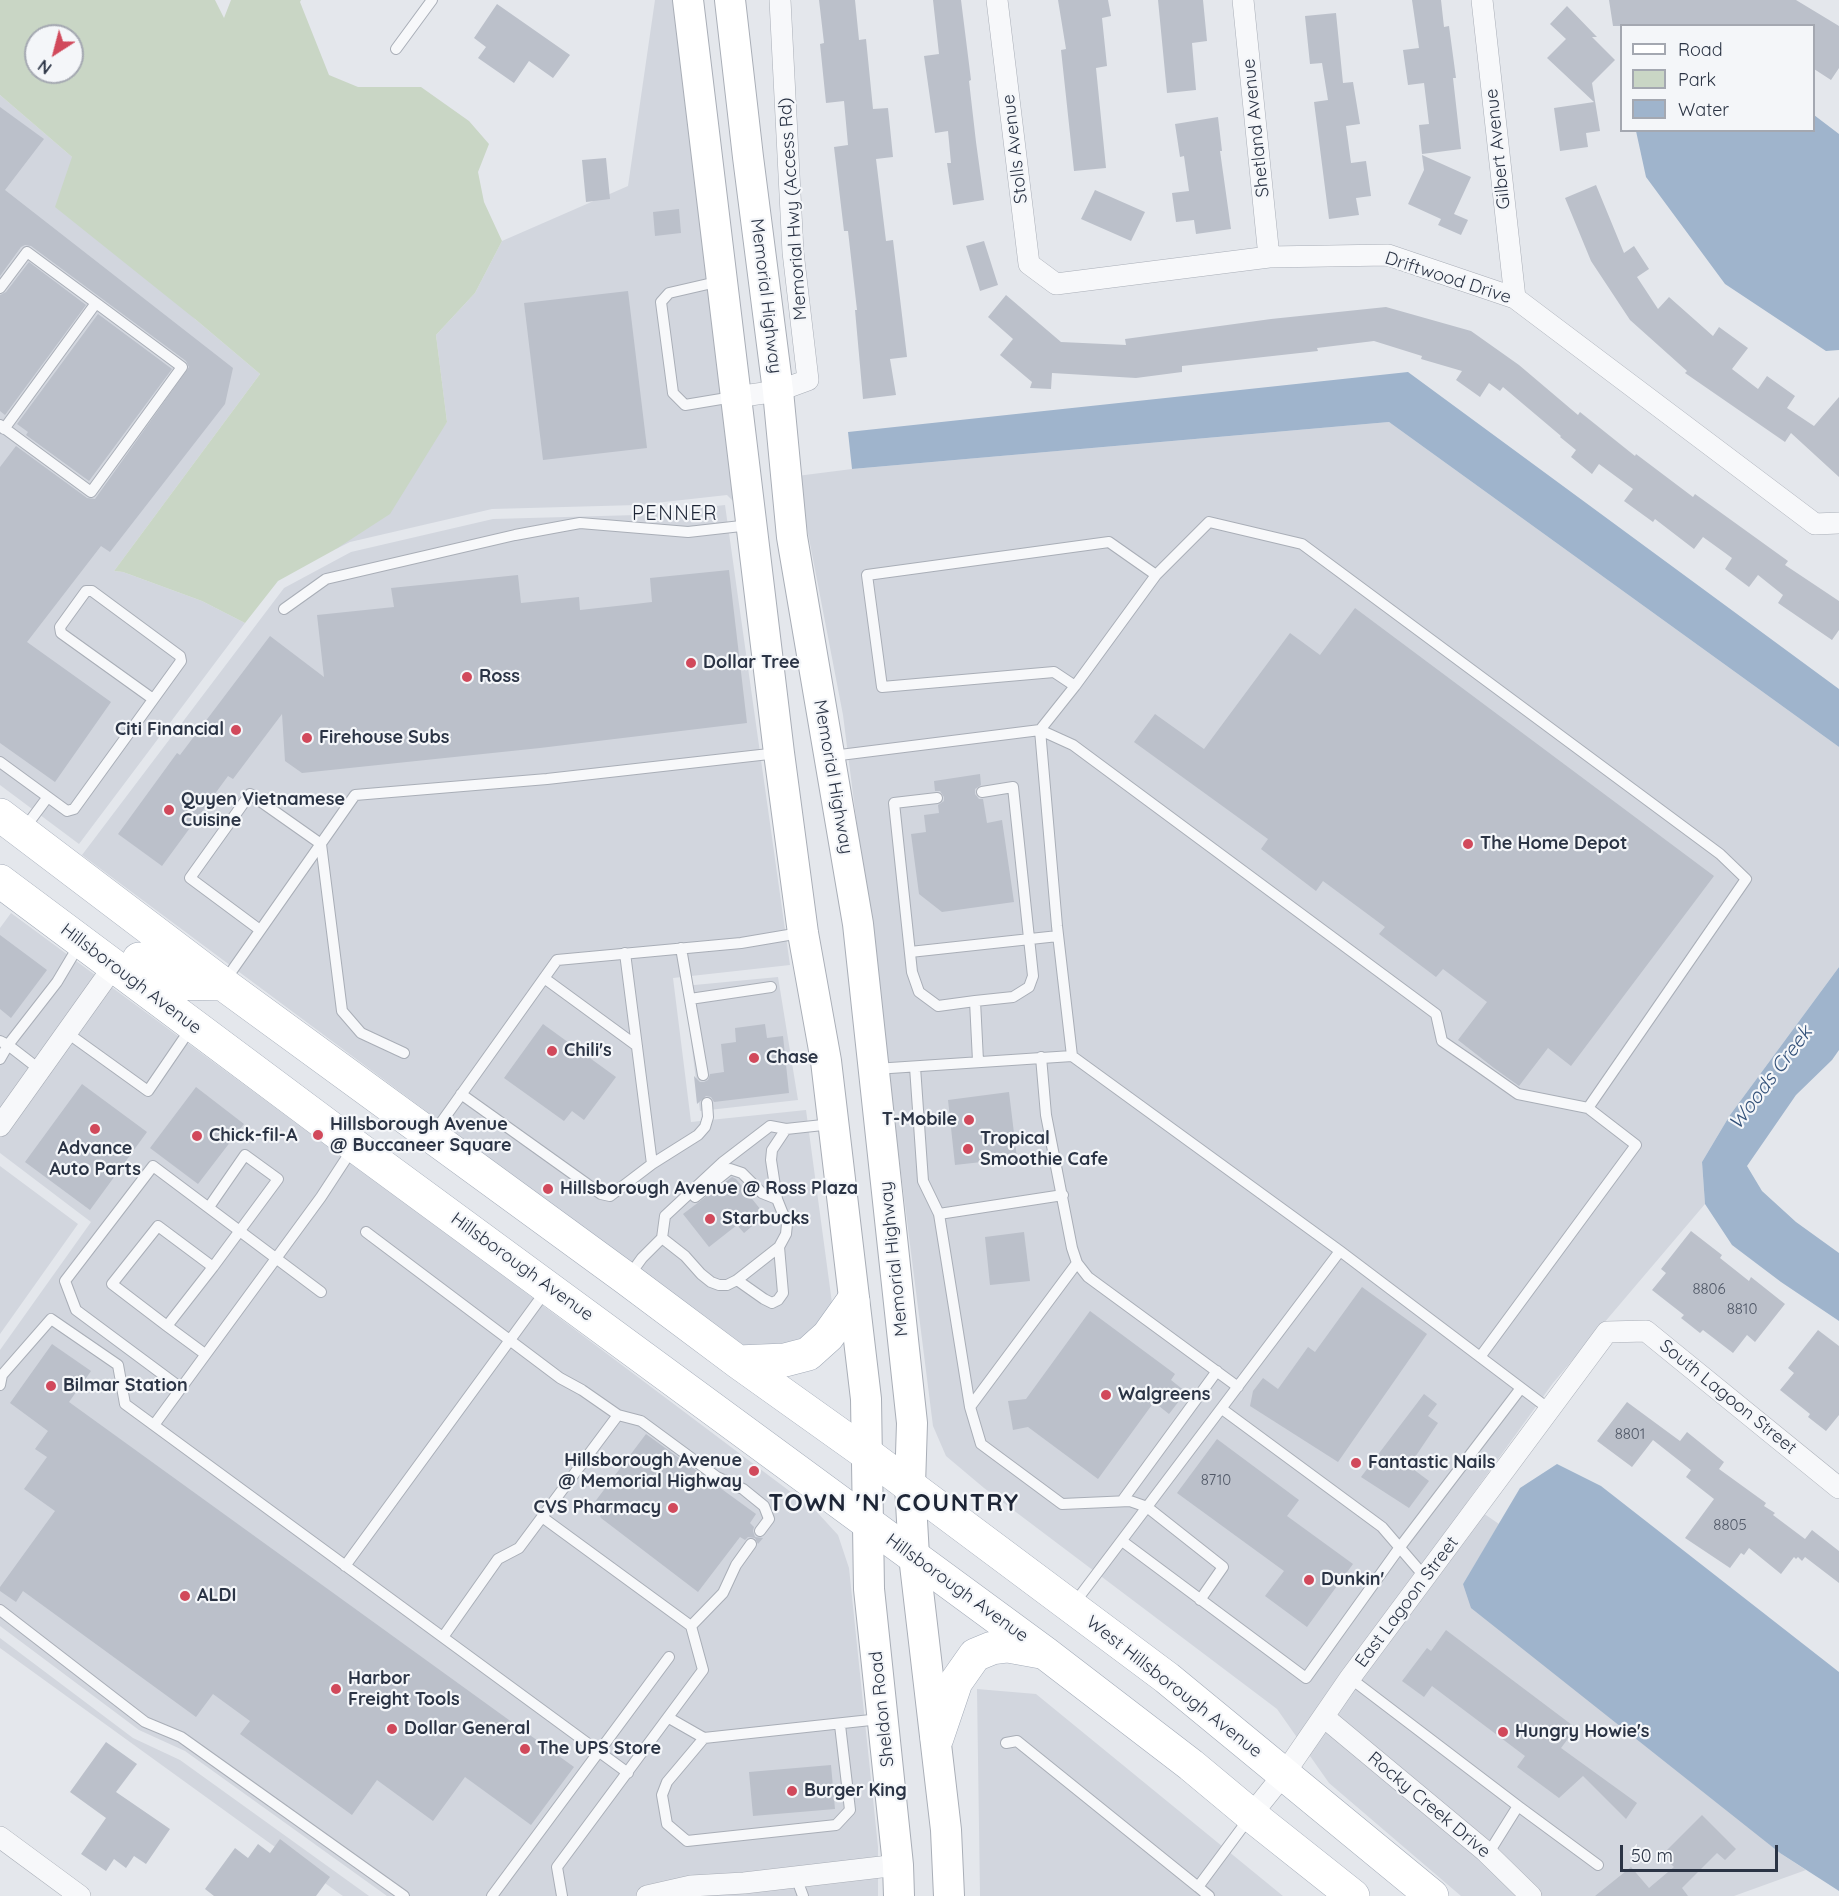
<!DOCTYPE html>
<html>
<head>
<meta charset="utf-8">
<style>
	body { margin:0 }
	#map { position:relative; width:1839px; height:1896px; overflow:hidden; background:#e4e7ec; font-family:Quicksand,sans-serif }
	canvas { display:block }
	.legend { position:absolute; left:1620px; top:24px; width:195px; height:108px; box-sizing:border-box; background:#f4f6f9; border:2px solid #a4a8b1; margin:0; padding:8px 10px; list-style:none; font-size:18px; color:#2b3445 }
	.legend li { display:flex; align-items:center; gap:12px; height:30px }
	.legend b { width:30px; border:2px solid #a4a8b1 }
	.north { position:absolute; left:24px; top:24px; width:60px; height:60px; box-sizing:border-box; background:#f4f6f9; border:2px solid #a4a8b1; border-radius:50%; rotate:216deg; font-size:16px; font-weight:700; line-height:24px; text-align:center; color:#2b3445 }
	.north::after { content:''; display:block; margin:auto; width:21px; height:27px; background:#d1495b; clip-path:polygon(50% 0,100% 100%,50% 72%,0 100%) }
	.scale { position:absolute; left:1620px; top:1845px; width:158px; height:27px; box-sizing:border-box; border:3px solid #2b3445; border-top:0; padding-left:8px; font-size:18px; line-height:21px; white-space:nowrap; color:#2b3445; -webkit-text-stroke:4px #f4f6f9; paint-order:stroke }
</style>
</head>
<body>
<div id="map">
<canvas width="1839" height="1896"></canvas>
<ul class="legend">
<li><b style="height:8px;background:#fff"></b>Road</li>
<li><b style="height:16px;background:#c9d6c5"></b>Park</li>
<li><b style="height:16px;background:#9fb4cc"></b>Water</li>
</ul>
<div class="north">N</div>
<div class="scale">50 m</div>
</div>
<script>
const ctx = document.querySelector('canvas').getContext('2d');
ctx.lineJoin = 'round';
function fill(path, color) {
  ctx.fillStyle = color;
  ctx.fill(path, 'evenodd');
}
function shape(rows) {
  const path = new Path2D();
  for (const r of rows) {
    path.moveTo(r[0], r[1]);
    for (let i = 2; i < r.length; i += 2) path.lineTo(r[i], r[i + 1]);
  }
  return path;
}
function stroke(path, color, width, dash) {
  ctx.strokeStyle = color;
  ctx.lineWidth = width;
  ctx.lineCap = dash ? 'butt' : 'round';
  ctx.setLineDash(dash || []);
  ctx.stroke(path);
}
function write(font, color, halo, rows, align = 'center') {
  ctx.font = font + ' Quicksand,sans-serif';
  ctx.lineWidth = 4.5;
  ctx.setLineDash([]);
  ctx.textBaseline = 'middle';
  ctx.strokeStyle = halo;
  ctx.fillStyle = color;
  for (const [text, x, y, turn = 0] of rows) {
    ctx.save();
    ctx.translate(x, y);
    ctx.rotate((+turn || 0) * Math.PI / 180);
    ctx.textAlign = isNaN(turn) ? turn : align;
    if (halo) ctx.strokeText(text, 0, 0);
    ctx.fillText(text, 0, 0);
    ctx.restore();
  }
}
const built = shape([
	[655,0,676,0,734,502,727,495,637,505,492,509,350,542,336,549,447,422,436,335,475,293,502,241,628,186],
	[0,95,72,157,195,319,260,374,114,571,123,572,202,601,245,623,79,844,0,785],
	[1389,422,1839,747,1839,967,1730,1115,1702,1162,1705,1204,1553,1383,1467,1502,1499,1524,1463,1584,1780,1853,1806,1870,1734,1896,1461,1896,1329,1783,1277,1709,984,1488,946,1456,933,1426,843,715,797,476,852,469],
	[725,505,790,965,673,978,691,1122,806,1110,832,1303,811,1341,753,1350,739,1344,82,855,284,588,351,552,493,519,637,515],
	[11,913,501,1274,816,1511,838,1535,849,1568,878,1847,878,1896,387,1896,185,1751,139,1730,0,1626,0,1350,91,1222,0,1153,0,928],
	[778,977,798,1100,700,1111,684,986],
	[0,1166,78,1224,0,1334],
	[0,1638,133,1738,180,1760,369,1896,343,1896,340,1894,0,1648],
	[977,1689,1036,1694,1283,1896,980,1896]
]);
const green = shape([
	[0,0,215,0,224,18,231,0,301,0,300,2,329,75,358,87,421,87,469,121,489,144,478,172,484,202,502,241,475,293,436,335,447,422,390,514,336,549,278,581,245,623,202,601,123,572,114,571,260,374,195,319,55,207,72,157,0,95],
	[36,36,72,36,72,72,36,72]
]);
const water = shape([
	[1814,115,1839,134,1839,350,1826,351,1725,284,1646,177,1636,131,1814,130],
	[1408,372,1839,689,1839,747,1389,422,852,469,848,432],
	[1839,967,1839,1050,1832,1060,1796,1095,1747,1166,1762,1191,1796,1222,1839,1253,1839,1321,1781,1282,1732,1245,1705,1204,1702,1162,1730,1115],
	[1557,1464,1601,1486,1839,1672,1839,1891,1780,1853,1471,1608,1463,1584,1520,1488]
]);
const building = shape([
	[819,0,855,0,859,40,866,39,873,109,888,108,893,157,876,159,886,241,893,240,907,357,890,359,896,395,863,399,855,310,857,310,848,231,844,231,834,147,848,145,844,101,826,103,820,44,824,43],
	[933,0,961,0,971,80,969,81,976,142,984,200,953,205,947,163,951,163,948,131,935,133,924,56,939,54],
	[1058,0,1108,0,1111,16,1102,18,1107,66,1096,68,1106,168,1074,171,1061,50,1066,49],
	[1158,0,1203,0,1207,41,1192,43,1196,90,1167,93],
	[1412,0,1441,0,1444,27,1449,26,1456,78,1453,78,1461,149,1422,154,1419,125,1429,124,1424,83,1408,85,1403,50,1419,48],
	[1609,0,1796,0,1839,26,1839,68,1831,80,1814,69,1814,26,1613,26],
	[497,4,570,55,553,78,529,61,514,83,478,58,486,47,474,38],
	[1567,6,1597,37,1592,37,1615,60,1592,83,1600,131,1586,133,1588,147,1560,151,1554,108,1594,102,1547,58,1566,39,1550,24],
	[1336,13,1343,83,1353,82,1360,124,1346,126,1351,163,1366,161,1371,196,1356,198,1359,215,1329,219,1314,102,1328,100,1322,63,1310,64,1305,16],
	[0,107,44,139,5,190,233,368,225,404,110,552,101,546,27,642,111,702,55,782,0,743,0,467,16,446,87,498,95,499,189,367,186,361,31,246,25,245,21,247,0,276],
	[1218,117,1222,151,1220,151,1231,229,1196,234,1194,220,1176,222,1172,193,1189,191,1184,156,1180,157,1175,124],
	[1422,155,1471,177,1454,214,1468,220,1461,235,1438,225,1441,219,1408,204,1424,170],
	[606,158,610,199,586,202,582,160],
	[1596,185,1624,253,1634,246,1649,269,1637,277,1658,309,1669,297,1713,336,1719,327,1748,348,1732,369,1758,389,1767,376,1795,396,1787,408,1814,426,1839,397,1839,477,1791,433,1785,442,1685,373,1687,371,1630,320,1591,261,1565,198],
	[1095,190,1145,212,1131,241,1081,219],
	[679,209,681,233,655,236,653,212],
	[984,241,998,285,980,291,966,246],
	[29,262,86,305,5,415,0,411,0,295,6,292],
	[628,291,647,448,543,460,524,303],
	[1006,295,1061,342,1126,345,1125,339,1271,319,1386,307,1471,331,1519,365,1578,415,1580,412,1635,456,1636,454,1693,497,1695,494,1788,561,1785,565,1839,601,1839,630,1832,640,1778,603,1783,595,1758,575,1749,587,1725,569,1732,558,1703,537,1694,549,1655,519,1653,522,1624,501,1633,489,1599,464,1592,474,1571,457,1576,450,1560,437,1561,436,1503,387,1500,391,1489,383,1480,397,1456,380,1462,371,1421,359,1422,356,1374,341,1317,348,1318,351,1182,366,1182,372,1136,378,1052,373,1051,389,1030,388,1032,382,1000,355,1013,339,988,317],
	[98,314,172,369,89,481,26,435,28,432,17,424],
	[729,570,747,723,540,748,302,773,285,761,282,714,233,779,228,776,162,866,118,834,177,753,180,755,270,636,324,677,317,615,394,607,391,588,518,575,521,603,579,597,580,610,635,604,652,602,650,578],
	[1355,608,1714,876,1571,1066,1548,1048,1519,1086,1494,1068,1458,1040,1487,1002,1443,969,1436,977,1379,934,1385,927,1323,881,1316,891,1261,849,1268,839,1134,742,1155,714,1204,749,1290,633,1320,655],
	[980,774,981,785,975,789,975,794,979,799,983,799,987,823,1002,820,1014,902,942,912,919,894,911,834,926,832,924,815,939,813,938,805,944,801,944,797,940,791,935,791,934,781],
	[0,935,47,970,11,1018,0,1009],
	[543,1024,616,1077,584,1120,572,1111,564,1121,504,1078],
	[765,1024,767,1038,783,1036,789,1093,714,1102,711,1097,706,1096,697,1104,694,1076,700,1082,704,1082,708,1080,710,1074,724,1072,721,1044,736,1042,735,1028],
	[82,1084,147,1132,90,1210,25,1162],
	[196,1087,244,1124,198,1184,150,1148],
	[1009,1092,1017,1158,955,1165,948,1100],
	[732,1177,736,1179,765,1215,744,1233,737,1225,709,1247,683,1214],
	[1691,1231,1722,1255,1720,1258,1749,1281,1751,1277,1785,1304,1755,1342,1747,1335,1733,1353,1703,1330,1700,1333,1681,1318,1684,1315,1652,1290,1666,1273,1661,1269],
	[1024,1232,1030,1281,990,1285,985,1237],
	[1362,1287,1427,1334,1338,1462,1250,1406,1253,1391,1263,1378,1278,1389,1308,1347,1315,1352],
	[1090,1311,1175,1374,1171,1380,1186,1392,1169,1414,1154,1402,1098,1479,1028,1427,1013,1430,1008,1401,1026,1399],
	[1818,1330,1839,1346,1839,1415,1826,1431,1808,1417,1810,1414,1780,1390,1794,1373,1788,1368],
	[52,1344,91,1371,69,1402,574,1767,531,1825,465,1777,433,1821,377,1780,352,1815,240,1734,250,1721,213,1694,196,1717,23,1591,16,1602,0,1591,0,1587,55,1511,24,1489,47,1457,35,1449,48,1431,10,1403],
	[1424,1394,1437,1404,1428,1416,1438,1423,1409,1466,1429,1481,1409,1508,1361,1477],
	[1627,1402,1680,1441,1687,1432,1724,1462,1719,1469,1766,1503,1764,1506,1775,1513,1773,1515,1805,1539,1812,1530,1839,1551,1839,1583,1805,1557,1802,1561,1798,1557,1796,1559,1794,1557,1781,1574,1749,1548,1744,1555,1741,1553,1730,1568,1685,1538,1714,1499,1686,1477,1691,1470,1653,1440,1632,1467,1597,1441],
	[646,1434,756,1514,750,1523,754,1527,753,1531,755,1537,763,1538,758,1544,755,1538,748,1537,745,1540,740,1537,698,1592,601,1518,594,1503],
	[1217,1439,1299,1500,1287,1516,1353,1564,1307,1627,1265,1596,1284,1571,1177,1493],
	[1446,1630,1576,1728,1561,1748,1637,1803,1626,1819,1583,1776,1559,1798,1517,1767,1525,1756,1432,1686,1424,1697,1402,1681,1427,1648,1431,1651],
	[106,1742,137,1764,116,1792,170,1829,146,1864,134,1856,126,1868,114,1859,106,1871,81,1854,106,1818,70,1792],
	[831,1765,835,1809,753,1816,749,1772],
	[1702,1815,1736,1849,1725,1860,1717,1853,1682,1888,1688,1896,1595,1896,1631,1867,1649,1888,1674,1867,1662,1855],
	[280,1839,330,1877,316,1896,214,1896,205,1889,235,1848,248,1858,258,1844,270,1853]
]);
const lane = shape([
	[396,49,432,0],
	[721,281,669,293,661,302,673,393,685,405,733,397],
	[0,288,27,252,96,303],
	[0,425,91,492,182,367,96,303,4,429],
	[284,609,326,579,515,535,580,523,688,532,750,525],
	[1075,686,1054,672,882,687,867,575,1109,542,1156,575],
	[832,756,1040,730,1057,926,1072,1056],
	[0,762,67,811,74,809,181,661,180,656,92,591,86,591,60,627,61,633,153,699],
	[937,798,894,803,912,972,919,992,938,1006,975,1001,978,1061],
	[24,829,47,798],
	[260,930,190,878,250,794,321,844,342,1011,361,1033,404,1053],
	[681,948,703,1075],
	[910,952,1058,936],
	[544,978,637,1046],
	[224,982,355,795,547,779,778,753],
	[690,999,771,987],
	[975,1001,1013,997,1029,987,1033,976,1013,787,982,792],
	[66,1032,148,1091,191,1028],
	[0,1041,8,1045,0,1059],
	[1041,1057,1046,1115,1072,1248,1077,1263,1088,1277,1238,1387],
	[915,1067,923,1181,939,1214,970,1407,981,1444,1062,1504,1130,1501,1147,1507,1223,1567,1200,1600],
	[39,1069,8,1045,57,982,79,945],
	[875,1069,1072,1056,1340,1251,1549,1409],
	[461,1094,601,1194,610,1196,652,1164,625,953],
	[433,1134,557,960,741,943,800,933],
	[652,1164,698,1135,705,1127,708,1117,707,1103],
	[695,1197,730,1169,742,1173,762,1193,777,1199],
	[209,1207,245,1155,278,1179,213,1267],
	[939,1214,1063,1195],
	[366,1232,560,1378,582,1390,618,1415,519,1548,498,1559,443,1637],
	[662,1238,665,1216,723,1162,770,1126,786,1129,832,1124],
	[629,1276,642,1258,662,1238,685,1256,701,1274,711,1282,719,1285,727,1285,737,1280,779,1247,786,1234,787,1224,777,1199,771,1160,772,1150,786,1129],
	[737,1280,764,1299,772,1303,778,1300,783,1293,779,1247],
	[167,1326,213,1267,158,1226,112,1284,167,1326,205,1354],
	[1480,1357,1636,1145,1588,1108,1746,879,1720,854,1302,544,1209,522,1156,575,1075,686,1040,730,1073,745,1436,1014,1442,1041,1474,1063,1518,1094,1588,1108],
	[0,1385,2,1375,51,1319,118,1365,125,1404,628,1773],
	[181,1388,76,1310,65,1281,153,1166,321,1292],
	[970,1407,1077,1263],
	[1222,1409,1382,1527,1425,1577],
	[618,1415,641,1421,717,1477,743,1489,764,1506,769,1519,760,1531],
	[154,1425,321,1197,353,1148],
	[1122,1501,1217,1371],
	[542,1517,691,1626],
	[1122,1541,1306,1678,1400,1547,1521,1388],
	[345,1566,545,1292],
	[1073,1605,1340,1251],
	[0,1610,145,1722,181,1737,404,1896],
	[691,1626,723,1593,736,1565,751,1544],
	[1350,1678,1518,1806,1488,1854],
	[669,1718,704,1738,880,1719],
	[704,1738,667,1782,662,1795,667,1824,687,1841,836,1825,850,1810,840,1725],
	[1006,1743,1017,1741,1198,1887],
	[1518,1806,1598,1865],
	[796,1877,803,1896],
	[492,1896,669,1657],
	[562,1896,557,1867,703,1670,691,1626],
	[1209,1896,1198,1887,1250,1817]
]);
const street = shape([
	[997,0,1029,264,1056,284,1269,257,1388,255,1515,298,1815,524,1839,523],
	[1243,0,1269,257],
	[1482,0,1515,298],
	[736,397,778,391,808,380,793,252,780,0],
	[0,1126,114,966],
	[1324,1717,1485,1851,1531,1896],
	[1251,1815,1284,1774,1350,1678,1607,1332,1646,1331,1839,1488],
	[0,1837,80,1896],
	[647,1896,691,1886,744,1883,898,1865]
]);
const secondary = shape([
	[688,0,779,753,803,933,826,1061,866,1399,869,1589,898,1865,899,1896],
	[730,0,748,157,778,391,792,537,858,924,912,1423,910,1485,914,1556,946,1830,949,1896]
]);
const primary = shape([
	[0,815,223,984,627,1279,738,1362,867,1454,1167,1678,1432,1896],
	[0,881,355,1146,1045,1653,1191,1765,1251,1815,1353,1896],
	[139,959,172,983,223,984],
	[738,1362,785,1360,808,1354,828,1336,853,1301],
	[937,1738,956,1682,975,1655,992,1648,1008,1646,1041,1652]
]);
const markers = [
	[691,663,6,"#d1495b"],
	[467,677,6,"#d1495b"],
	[236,730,6,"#d1495b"],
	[307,738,6,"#d1495b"],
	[169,810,6,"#d1495b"],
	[1468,844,6,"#d1495b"],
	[552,1051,6,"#d1495b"],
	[754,1058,6,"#d1495b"],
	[969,1120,6,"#d1495b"],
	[95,1129,6,"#d1495b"],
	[318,1135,6,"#d1495b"],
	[197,1136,6,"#d1495b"],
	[968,1149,6,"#d1495b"],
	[548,1189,6,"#d1495b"],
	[710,1219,6,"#d1495b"],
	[51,1386,6,"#d1495b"],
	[1106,1395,6,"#d1495b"],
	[1356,1463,6,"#d1495b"],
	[754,1471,6,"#d1495b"],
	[673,1508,6,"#d1495b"],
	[1309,1580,6,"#d1495b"],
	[185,1596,6,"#d1495b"],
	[336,1689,6,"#d1495b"],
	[392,1729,6,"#d1495b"],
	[1503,1732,6,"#d1495b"],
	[525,1749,6,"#d1495b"],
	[792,1791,6,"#d1495b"]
];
const numberNames = [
	["8806",1709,1289],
	["8810",1742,1309],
	["8801",1630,1434],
	["8710",1216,1480],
	["8805",1730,1525]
];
const streetNames = [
	["Shetland Avenue",1256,128,-96],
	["Stolls Avenue",1015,149,-97],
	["Gilbert Avenue",1498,149,-96],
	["Memorial Hwy (Access Rd)",793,209,-94],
	["Driftwood Drive",1448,278,18],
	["Memorial Highway",766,296,83],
	["Memorial Highway",833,777,80],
	["Hillsborough Avenue",131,979,37],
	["Memorial Highway",894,1259,-96],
	["Hillsborough Avenue",522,1267,36],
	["South Lagoon Street",1728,1397,39],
	["Hillsborough Avenue",957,1588,36],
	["East Lagoon Street",1407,1602,-53],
	["West Hillsborough Avenue",1174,1687,38],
	["Sheldon Road",882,1709,-96],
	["Rocky Creek Drive",1429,1805,40]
];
const poiNames = [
	["Dollar Tree",703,663],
	["Ross",479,677],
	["Citi Financial",224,730,"right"],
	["Firehouse Subs",319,738],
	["Quyen Vietnamese",181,800],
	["Cuisine",181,821],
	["The Home Depot",1480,844],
	["Chili's",564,1051],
	["Chase",766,1058],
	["T-Mobile",957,1120,"right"],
	["Hillsborough Avenue",330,1125],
	["@ Buccaneer Square",330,1146],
	["Chick-fil-A",209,1136],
	["Tropical",980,1139],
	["Smoothie Cafe",980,1160],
	["Advance",95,1149,"center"],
	["Auto Parts",95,1170,"center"],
	["Hillsborough Avenue @ Ross Plaza",560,1189],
	["Starbucks",722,1219],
	["Bilmar Station",63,1386],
	["Walgreens",1118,1395],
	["Hillsborough Avenue",742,1461,"right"],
	["@ Memorial Highway",742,1482,"right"],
	["Fantastic Nails",1368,1463],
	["CVS Pharmacy",661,1508,"right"],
	["Dunkin'",1321,1580],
	["ALDI",197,1596],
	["Harbor",348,1679],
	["Freight Tools",348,1700],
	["Dollar General",404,1729],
	["Hungry Howie's",1515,1732],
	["The UPS Store",537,1749],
	["Burger King",804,1791]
];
const neighbourhoodNames = [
	["PENNER",675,514]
];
const waterNames = [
	["Woods Creek",1771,1078,-53]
];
const districtNames = [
	["TOWN 'N' COUNTRY",894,1504]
];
fill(built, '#d2d6de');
fill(green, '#c9d6c5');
fill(water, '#9fb4cc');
fill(building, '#bbc0ca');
stroke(lane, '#a9aeb7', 12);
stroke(street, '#a9aeb7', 22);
stroke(secondary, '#a9aeb7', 32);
stroke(primary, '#a3abb8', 34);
stroke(lane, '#f7f8fa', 10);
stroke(street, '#f7f8fa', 21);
stroke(secondary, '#fff', 30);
stroke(primary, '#fff', 33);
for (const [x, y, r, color] of markers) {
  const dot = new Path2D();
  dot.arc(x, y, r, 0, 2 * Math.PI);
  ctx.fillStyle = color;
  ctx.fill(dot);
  stroke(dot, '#f4f6f9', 2);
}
write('15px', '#4f5766', null, numberNames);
write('18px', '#2b3445', '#f4f6f9', streetNames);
write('bold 18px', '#2b3445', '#f4f6f9', poiNames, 'left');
ctx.letterSpacing = '1.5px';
write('20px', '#1d2536', '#f4f6f9', neighbourhoodNames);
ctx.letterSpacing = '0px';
write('italic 20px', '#34527a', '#f4f6f9', waterNames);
ctx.letterSpacing = '1.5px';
write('bold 24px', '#1d2536', '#f4f6f9', districtNames);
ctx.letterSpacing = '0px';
</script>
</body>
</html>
